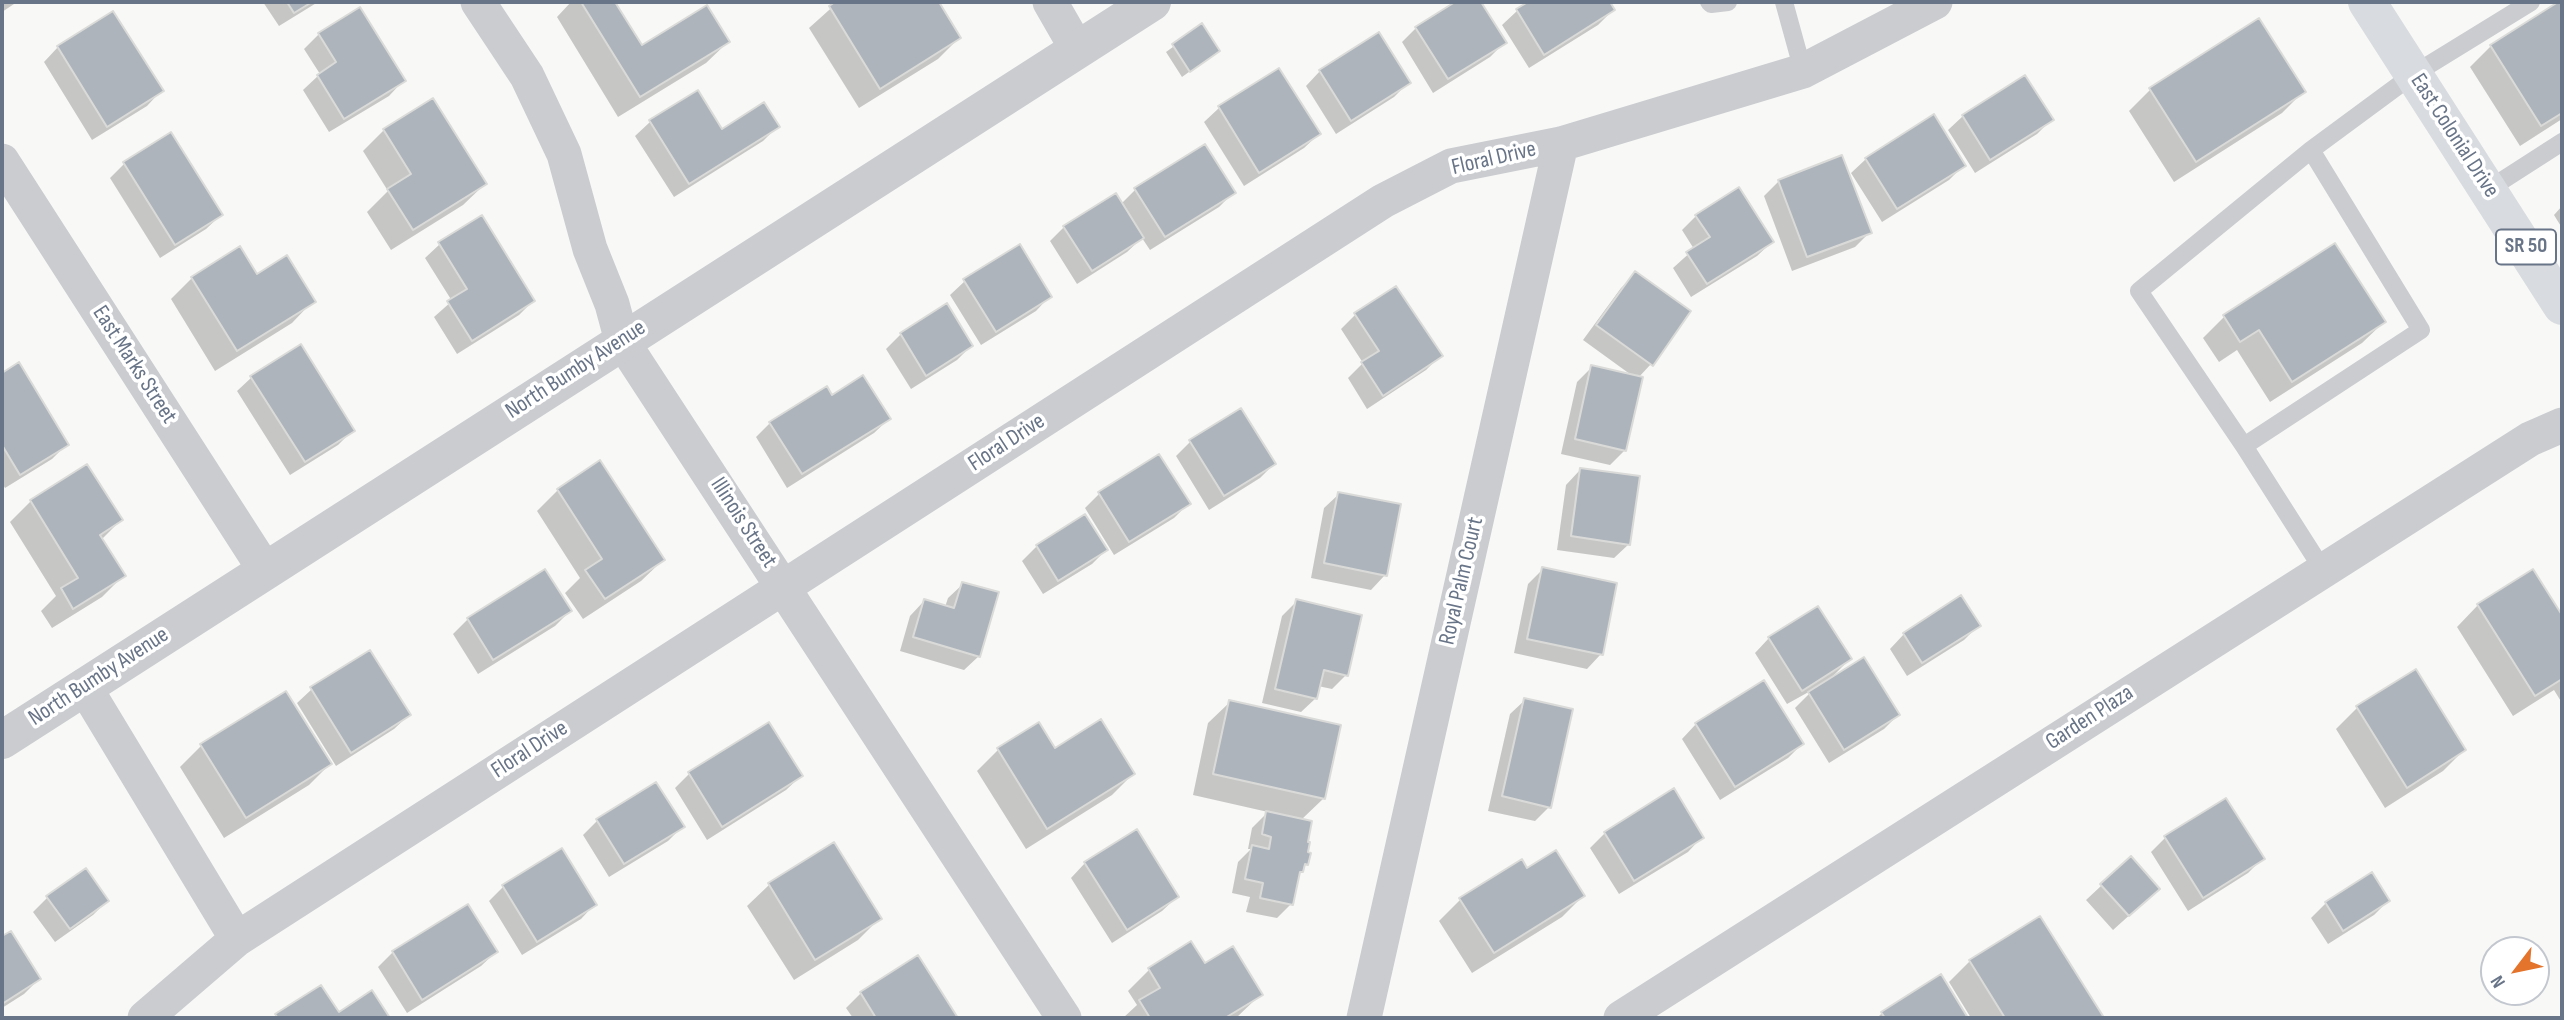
<!DOCTYPE html>
<html>
<head>
<meta charset="utf-8">
<style>
	body { margin:0 }
	#map { position:relative; width:2564px; height:1020px; overflow:hidden; background:#f8f9f6; font-family:"Sofia Sans Condensed",sans-serif }
	canvas { display:block }
	.frame { position:absolute; inset:0; border:4px solid #687487; pointer-events:none }
	.north { position:absolute; left:2480px; top:936px; width:70px; height:70px; box-sizing:border-box; background:#fff; border:2px solid #c3c7cf; border-radius:50%; rotate:238deg; font-size:19px; font-weight:700; line-height:28px; text-align:center; color:#687487 }
	.north::after { content:''; display:block; margin:auto; width:24px; height:32px; background:#e4742b; clip-path:polygon(50% 0,100% 100%,50% 72%,0 100%) }
</style>
</head>
<body>
<div id="map">
<canvas width="2564" height="1020"></canvas>
<div class="frame"></div>
<div class="north">N</div>
</div>
<script>
const ctx = document.querySelector('canvas').getContext('2d');
ctx.lineJoin = 'round';
function fill(path, color) {
  ctx.fillStyle = color;
  ctx.fill(path, 'evenodd');
}
function shape(rows) {
  const path = new Path2D();
  for (const r of rows) {
    path.moveTo(r[0], r[1]);
    for (let i = 2; i < r.length; i += 2) path.lineTo(r[i], r[i + 1]);
  }
  return path;
}
function stroke(path, color, width, dash) {
  ctx.strokeStyle = color;
  ctx.lineWidth = width;
  ctx.lineCap = dash ? 'butt' : 'round';
  ctx.setLineDash(dash || []);
  ctx.stroke(path);
}
function write(font, color, halo, rows, align = 'center') {
  ctx.font = font + ' "Sofia Sans Condensed",sans-serif';
  ctx.lineWidth = 7;
  ctx.setLineDash([]);
  ctx.textBaseline = 'middle';
  ctx.strokeStyle = halo;
  ctx.fillStyle = color;
  for (const [text, x, y, turn = 0] of rows) {
    ctx.save();
    ctx.translate(x, y);
    ctx.rotate((+turn || 0) * Math.PI / 180);
    ctx.textAlign = isNaN(turn) ? turn : align;
    if (halo) ctx.strokeText(text, 0, 0);
    ctx.fillText(text, 0, 0);
    ctx.restore();
  }
}
const shadow = shape([
	[2,2,17,2,2,12],
	[263,2,318,2,279,26],
	[571,2,613,2,641,48,728,42,706,63,618,117,557,17],
	[838,2,937,2,959,38,938,59,859,108,809,28],
	[1458,2,1479,2,1505,42,1490,57,1433,93,1402,42,1416,28],
	[1531,2,1607,2,1613,10,1598,25,1529,68,1502,25,1517,11],
	[2562,2,2562,119,2520,146,2470,67,2491,46],
	[1202,26,1218,51,1182,77,1166,52],
	[319,34,403,81,389,96,329,132,303,90,320,74,304,49],
	[58,47,161,91,147,106,92,140,44,62],
	[1279,70,1319,134,1304,148,1244,186,1204,122,1219,108],
	[1320,71,1408,83,1394,97,1336,134,1306,86],
	[2150,90,2303,92,2282,113,2174,182,2129,111],
	[697,92,721,131,777,127,763,141,674,197,635,136,650,122],
	[1963,116,2051,120,2037,134,1975,173,1948,130],
	[384,130,485,184,463,205,391,250,367,212,388,191,363,151],
	[1866,159,1963,166,1949,180,1882,222,1851,173],
	[124,164,221,215,206,229,160,258,110,178],
	[1779,181,1870,232,1855,247,1792,271,1764,196],
	[1135,190,1234,192,1219,207,1150,250,1142,238,1127,252,1077,284,1050,241,1064,227,1121,204],
	[2562,206,2562,228,2554,215],
	[1696,216,1772,242,1757,256,1691,297,1673,268,1694,249,1682,230],
	[440,244,533,301,519,315,457,354,434,317,452,301,425,258],
	[1636,273,1651,364,1638,378,1625,450,1610,465,1561,454,1577,382,1592,367,1634,377,1583,340,1621,288],
	[256,276,313,301,292,323,215,371,171,299,192,278],
	[965,281,1050,296,1036,311,981,345,950,295],
	[946,306,971,346,957,360,911,389,886,349,901,334],
	[1356,314,1440,356,1426,370,1367,409,1348,378,1363,363,1341,329],
	[2224,317,2384,322,2362,343,2270,402,2237,350,2219,362,2203,338],
	[18,365,67,444,52,459,5,488,2,483,2,375],
	[252,377,353,430,338,445,290,475,237,391],
	[832,397,889,419,874,433,787,488,756,437,770,423],
	[1190,442,1274,464,1260,478,1209,510,1176,456],
	[87,466,121,520,101,540,123,576,102,597,52,628,41,611,56,596,10,522,31,501],
	[1580,470,1629,544,1614,558,1557,550,1566,485],
	[558,490,663,560,641,581,583,619,565,593,580,578,537,511],
	[1099,494,1188,504,1174,518,1114,555,1085,508],
	[1339,494,1385,575,1371,590,1311,578,1324,508],
	[1037,546,1106,550,1092,564,1043,594,1022,561],
	[1543,569,1601,654,1587,669,1514,653,1528,584],
	[2532,571,2562,618,2562,703,2554,690,2513,716,2457,627,2478,605],
	[963,584,979,656,964,670,900,651,910,616,924,601,945,607,948,598],
	[1297,601,1346,675,1332,689,1318,686,1316,698,1301,712,1262,703,1282,616],
	[570,611,555,626,478,674,453,634,468,619],
	[1979,625,1964,640,1907,676,1890,649,1904,634],
	[1769,638,1850,659,1831,678,1898,715,1884,729,1829,763,1795,708,1814,689,1787,704,1755,653],
	[2415,671,2464,750,2443,771,2385,808,2336,729,2357,708],
	[312,689,409,715,394,729,336,766,297,703],
	[1525,700,1549,807,1535,821,1488,811,1510,714],
	[1230,702,1324,798,1301,820,1306,864,1298,875,1291,904,1277,918,1246,912,1250,897,1232,893,1238,862,1251,849,1248,849,1252,828,1268,812,1193,795,1208,723],
	[768,724,801,776,786,790,707,840,675,788,689,774],
	[1696,724,1802,744,1788,758,1720,800,1682,739],
	[201,746,330,764,309,785,224,838,180,767],
	[998,750,1054,750,1133,774,1112,795,1026,849,977,771],
	[1673,791,1702,837,1688,852,1619,894,1590,848,1605,833],
	[597,821,682,827,668,841,609,877,583,835],
	[2165,838,2262,859,2248,873,2188,911,2151,852],
	[833,844,879,919,858,940,794,980,747,906,769,885],
	[561,850,595,904,581,919,522,955,489,901,503,887],
	[2131,858,2143,903,2113,930,2086,900],
	[1085,863,1177,897,1162,911,1112,943,1071,878],
	[1526,870,1583,896,1562,917,1472,973,1439,921,1460,900],
	[2372,875,2388,901,2374,915,2328,944,2311,918,2326,903],
	[48,897,107,901,93,915,55,942,33,912],
	[10,933,39,979,24,994,2,1008,2,938],
	[1191,944,1205,966,1260,995,1236,1018,1123,1018,1137,1005,1128,991,1149,970],
	[393,952,496,952,481,966,407,1013,378,967],
	[918,957,956,1018,853,1018,846,1008,861,993],
	[1970,961,2100,1016,2098,1018,1971,1018,1949,982],
	[1940,977,1966,1018,1877,1018,1882,1013],
	[372,993,388,1018,273,1018,276,1016,338,1015]
]);
const building = shape([
	[287,2,312,2,294,13,287,2],
	[581,2,615,2,642,45,707,5,730,42,640,97,581,2],
	[835,2,939,2,961,38,880,89,829,6,835,2],
	[1455,2,1481,2,1507,43,1448,79,1415,27,1455,2],
	[1528,2,1610,2,1615,10,1544,55,1516,9,1528,2],
	[2558,2,2562,2,2562,113,2541,126,2490,45,2558,2],
	[360,7,406,81,344,119,317,75,336,62,318,33,360,7],
	[113,11,164,91,107,127,57,46,113,11],
	[2259,18,2306,92,2196,162,2149,88,2259,18],
	[1202,23,1220,51,1190,72,1172,44,1202,23],
	[1379,32,1411,83,1351,121,1319,70,1379,32],
	[1279,68,1321,134,1259,173,1218,106,1279,68],
	[2025,75,2054,120,1990,160,1962,115,2025,75],
	[698,90,722,129,764,102,780,127,689,184,649,120,698,90],
	[433,98,487,184,413,230,387,189,411,174,383,129,433,98],
	[1934,114,1966,166,1897,209,1865,158,1934,114],
	[171,132,223,215,175,245,123,162,171,132],
	[1205,144,1236,193,1165,237,1134,188,1205,144],
	[1842,155,1872,233,1807,257,1778,180,1842,155],
	[1739,187,1774,242,1707,284,1686,252,1710,237,1695,215,1739,187],
	[1116,193,1144,238,1092,271,1063,226,1116,193],
	[482,215,535,301,472,341,447,301,467,289,438,242,482,215],
	[2335,243,2386,322,2292,382,2259,330,2240,342,2223,315,2335,243],
	[1020,244,1052,297,996,332,963,279,1020,244],
	[240,246,257,274,287,255,316,302,237,351,191,277,240,246],
	[1635,271,1691,311,1653,366,1596,325,1635,271],
	[1396,286,1443,356,1383,396,1361,362,1379,351,1354,313,1396,286],
	[947,303,973,346,926,376,900,333,947,303],
	[301,344,355,431,305,462,250,376,301,344],
	[19,362,69,445,20,475,2,445,2,373,19,362],
	[1591,365,1643,377,1626,451,1575,439,1591,365],
	[863,375,891,419,802,474,769,422,827,386,832,395,863,375],
	[1241,408,1276,464,1224,496,1189,440,1241,408],
	[1159,454,1191,504,1129,542,1098,492,1159,454],
	[600,460,665,560,605,599,585,570,602,559,557,489,600,460],
	[87,464,123,520,100,535,126,576,73,609,61,588,78,578,30,500,87,464],
	[1580,468,1640,476,1630,545,1571,536,1580,468],
	[1338,492,1401,504,1387,576,1324,563,1338,492],
	[1085,514,1108,550,1058,581,1036,545,1085,514],
	[1542,567,1617,583,1603,655,1527,639,1542,567],
	[545,569,572,611,493,660,467,618,545,569],
	[2533,569,2562,615,2562,679,2535,696,2477,604,2533,569],
	[962,582,999,592,980,657,913,637,924,599,954,608,962,582],
	[1961,595,1981,626,1922,663,1903,633,1961,595],
	[1296,599,1362,615,1348,676,1324,670,1317,699,1275,689,1296,599],
	[1818,606,1852,659,1802,691,1768,637,1818,606],
	[370,650,411,715,351,753,310,687,370,650],
	[1864,657,1900,715,1844,750,1808,692,1864,657],
	[2416,669,2466,750,2407,788,2356,706,2416,669],
	[1764,680,1804,744,1735,787,1695,723,1764,680],
	[286,691,332,764,246,818,200,744,286,691],
	[1524,698,1573,709,1551,808,1502,796,1524,698],
	[1229,700,1341,725,1325,799,1213,774,1229,700],
	[1101,719,1135,774,1047,829,997,748,1039,722,1055,748,1101,719],
	[769,722,803,776,722,827,688,772,769,722],
	[656,782,685,827,624,864,596,819,656,782],
	[1674,788,1704,838,1634,881,1604,832,1674,788],
	[2226,798,2265,859,2203,898,2164,836,2226,798],
	[1266,811,1312,821,1308,842,1310,842,1308,852,1311,853,1308,865,1305,864,1303,872,1300,872,1293,905,1260,898,1263,883,1245,879,1252,845,1269,849,1271,837,1262,834,1266,811],
	[1137,829,1179,897,1127,930,1084,862,1137,829],
	[834,842,882,919,815,960,768,883,834,842],
	[562,848,597,905,537,942,502,885,562,848],
	[1556,850,1585,896,1494,953,1459,898,1522,859,1527,868,1556,850],
	[2131,856,2160,889,2129,916,2100,884,2131,856],
	[86,868,109,901,70,929,46,896,86,868],
	[2372,872,2390,901,2343,931,2325,902,2372,872],
	[468,904,498,952,422,1000,392,951,468,904],
	[2040,916,2103,1016,2099,1018,2005,1018,1969,960,2040,916],
	[11,931,41,979,2,1004,2,936,11,931],
	[1191,941,1205,963,1233,946,1263,995,1225,1018,1150,1018,1139,1000,1160,988,1148,968,1191,941],
	[918,955,958,1018,876,1018,860,992,918,955],
	[1941,974,1968,1018,1885,1018,1881,1012,1941,974],
	[321,985,339,1012,372,990,390,1018,278,1018,275,1014,321,985]
]);
const service = shape([
	[1709,2,1711,4,1728,2],
	[1784,2,1803,71],
	[2489,189,2562,142],
	[2244,446,2421,330,2311,150],
	[2323,570,2244,446,2139,291,2311,150,2414,74,2531,2]
]);
const minor = shape([
	[478,2,527,76,564,154,590,249,612,304,622,341,1064,1018],
	[1050,2,1077,49],
	[2,161,265,570],
	[84,686,237,939],
	[145,1018,237,939,1383,201,1451,166,1561,144,1803,71,1935,2],
	[1364,1018,1561,144],
	[1621,1018,2530,439,2562,425]
]);
const tertiary = shape([
	[2,740,1152,2]
]);
const trunk = shape([
	[2367,2,2562,306]
]);
const shields = [
	[2526,247,60]
];
const shieldNames = [
	["SR 50",2526,247]
];
const streetNames = [
	["East Colonial Drive",2454,136,57],
	["Floral Drive",1494,159,-13],
	["East Marks Street",134,365,57],
	["North Bumby Avenue",576,370,-33],
	["Floral Drive",1007,443,-33],
	["Illinois Street",743,523,57],
	["Royal Palm Court",1462,581,-77],
	["North Bumby Avenue",99,677,-33],
	["Garden Plaza",2090,718,-33],
	["Floral Drive",530,750,-33]
];
fill(shadow, '#0003');
fill(building, '#adb4bb');
stroke(building, '#dadbd9', 2);
stroke(service, '#caccd0', 18);
stroke(minor, '#caccd0', 35);
stroke(tertiary, '#caccd0', 38);
stroke(trunk, '#d8dbdf', 38);
for (const [x, y, w] of shields) {
  const box = new Path2D();
  box.roundRect(x - w / 2, y - 17.5, w, 35, 5);
  ctx.fillStyle = '#fff';
  ctx.fill(box);
  stroke(box, '#687487', 2);
}
write('bold 21px', '#687487', null, shieldNames);
write('23px', '#687487', '#fff', streetNames);
</script>
</body>
</html>
